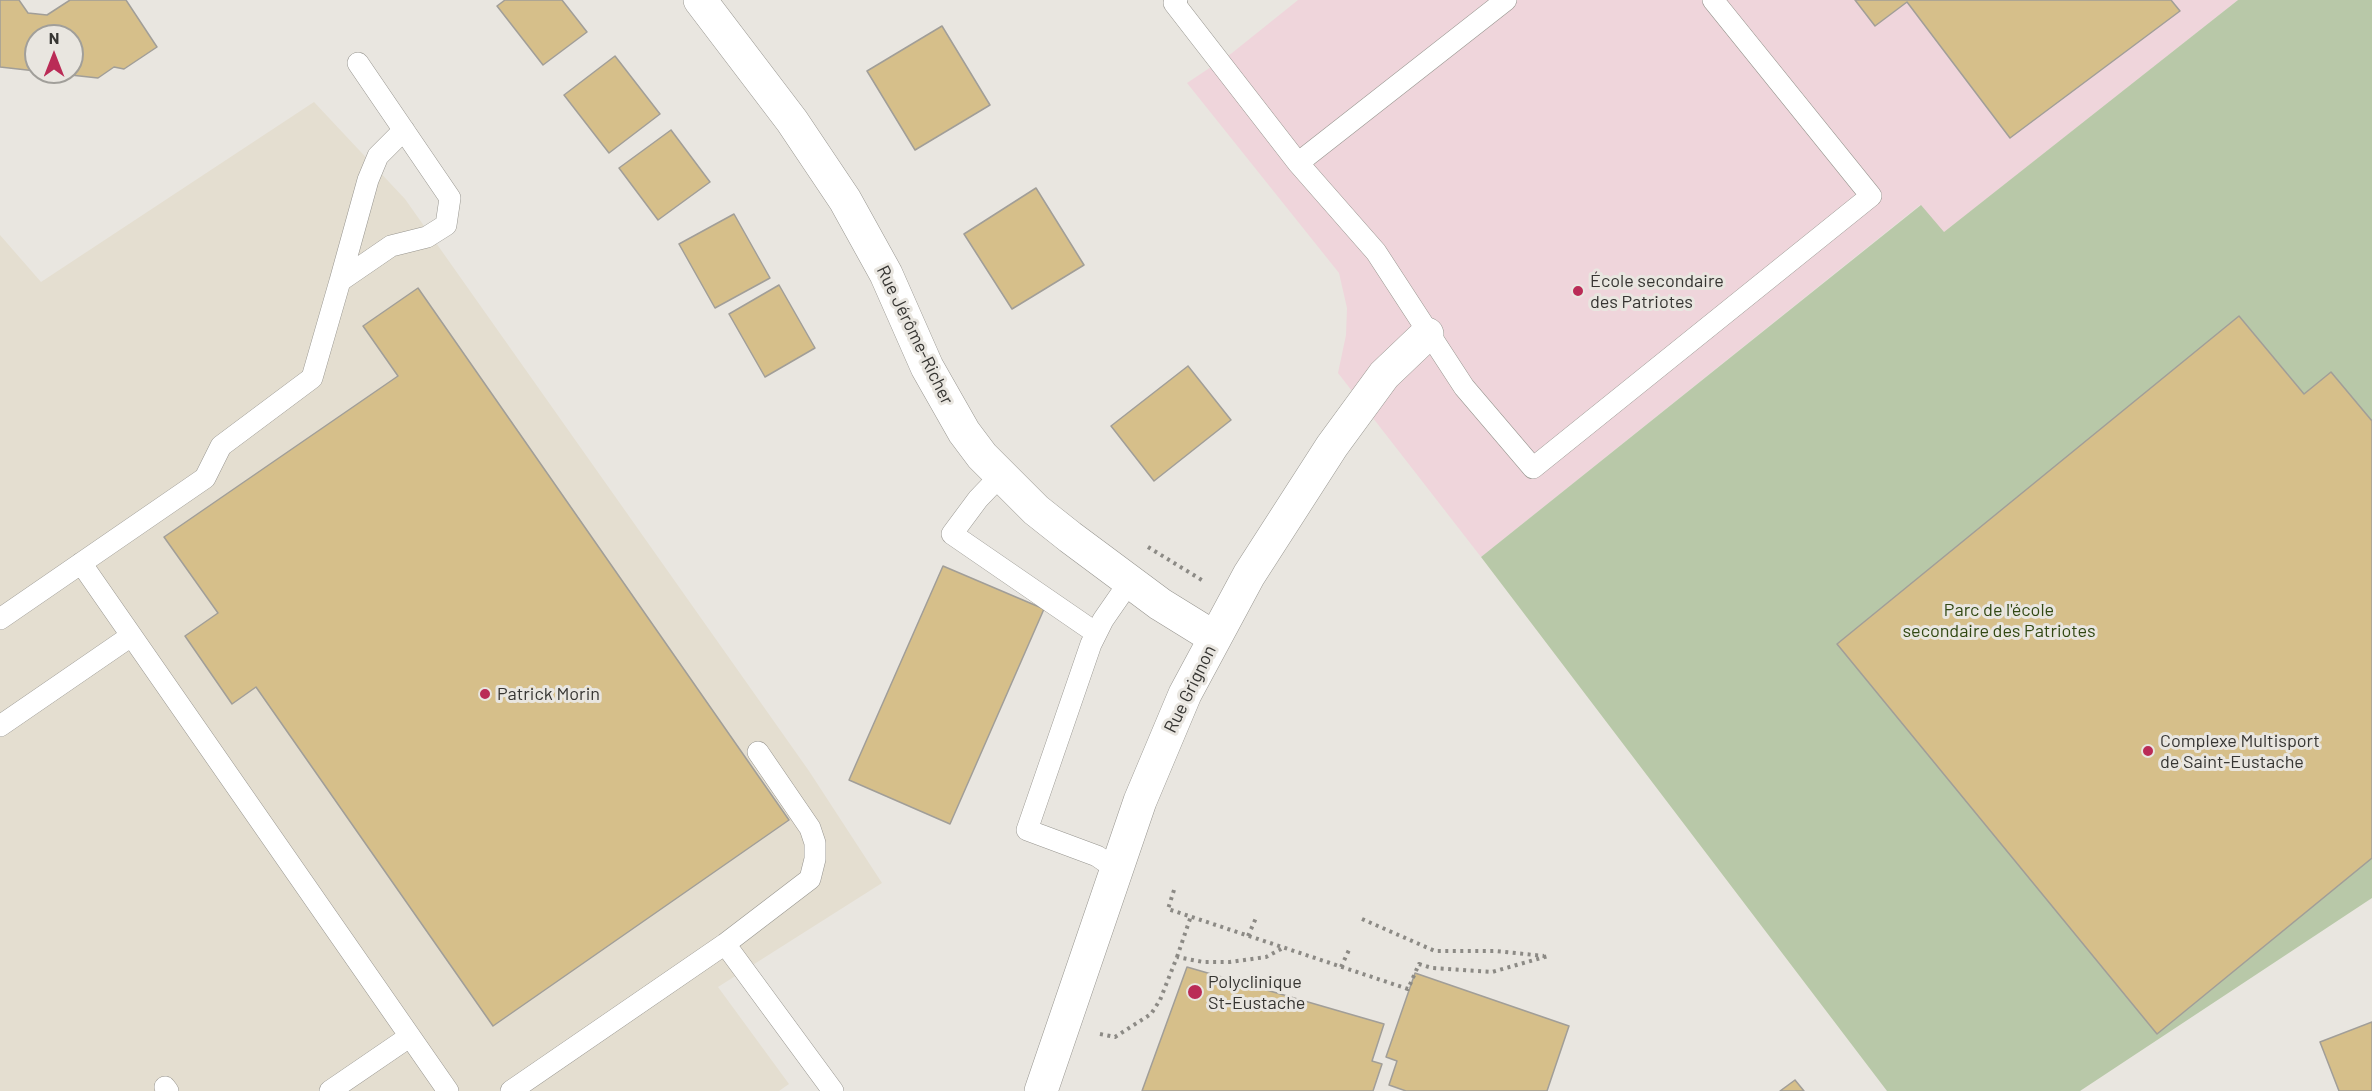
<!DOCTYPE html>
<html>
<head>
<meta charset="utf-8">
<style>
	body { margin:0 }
	#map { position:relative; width:2372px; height:1091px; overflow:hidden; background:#e9e6e0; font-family:Barlow,sans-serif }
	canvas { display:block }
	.north { position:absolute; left:24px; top:24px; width:60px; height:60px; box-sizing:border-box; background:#e9e6e0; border:2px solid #a19f9a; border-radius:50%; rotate:0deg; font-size:16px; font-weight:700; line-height:24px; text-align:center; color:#363532 }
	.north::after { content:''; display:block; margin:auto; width:21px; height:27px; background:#ba2b56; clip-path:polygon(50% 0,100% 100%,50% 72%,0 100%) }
</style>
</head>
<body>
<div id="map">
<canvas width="2372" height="1091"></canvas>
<div class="north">N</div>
</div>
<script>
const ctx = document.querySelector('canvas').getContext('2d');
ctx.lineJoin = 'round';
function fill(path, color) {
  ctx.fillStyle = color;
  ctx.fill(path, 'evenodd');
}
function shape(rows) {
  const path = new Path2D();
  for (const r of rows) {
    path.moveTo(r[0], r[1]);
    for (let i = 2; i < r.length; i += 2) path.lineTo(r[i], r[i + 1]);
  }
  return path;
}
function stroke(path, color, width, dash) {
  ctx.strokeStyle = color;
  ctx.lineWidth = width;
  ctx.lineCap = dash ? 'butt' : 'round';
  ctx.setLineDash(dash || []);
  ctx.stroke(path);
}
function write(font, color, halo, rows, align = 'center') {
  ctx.font = font + ' Barlow,sans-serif';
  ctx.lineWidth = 6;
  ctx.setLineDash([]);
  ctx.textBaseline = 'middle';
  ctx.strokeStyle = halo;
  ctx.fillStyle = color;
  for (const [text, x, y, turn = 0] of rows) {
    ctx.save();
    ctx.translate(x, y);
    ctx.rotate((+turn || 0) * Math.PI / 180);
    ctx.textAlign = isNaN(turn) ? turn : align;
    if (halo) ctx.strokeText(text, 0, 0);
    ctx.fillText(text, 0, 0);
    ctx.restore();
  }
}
const built = shape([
	[314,102,405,199,809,771,882,883,718,987,789,1084,779,1091,0,1091,0,235,41,282]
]);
const education = shape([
	[1298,0,2238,0,1943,233,1920,205,1481,557,1338,373,1346,335,1347,308,1339,273,1187,83,1232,53]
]);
const green = shape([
	[2238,0,2372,0,2372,898,2080,1091,1887,1091,1481,557,1921,205,1944,232]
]);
const building = shape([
	[0,0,19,0,28,13,47,15,70,0,126,0,157,47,124,69,114,67,98,78,43,72,72,72,72,36,36,36,36,71,0,67,0,0],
	[505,0,562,0,587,32,543,65,497,6,505,0],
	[1855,0,2171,0,2180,11,2010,138,1907,2,1875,26,1855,0],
	[942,26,990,105,915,150,867,71,942,26],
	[615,56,660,114,609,153,564,95,615,56],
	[671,130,710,182,658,220,619,168,671,130],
	[1036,188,1084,265,1012,309,964,234,1036,188],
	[734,214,770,278,715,308,679,244,734,214],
	[779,285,815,348,765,377,729,314,779,285],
	[418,288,789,820,493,1026,256,687,232,704,185,636,218,613,164,537,398,376,363,326,418,288],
	[2239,316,2304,394,2331,372,2372,421,2372,858,2157,1034,1837,644,2239,316],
	[1188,366,1231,420,1154,481,1111,426,1188,366],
	[943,566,1044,609,950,824,849,780,943,566],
	[1187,967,1384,1024,1372,1061,1382,1064,1373,1091,1142,1091,1187,967],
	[1415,973,1569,1026,1547,1091,1406,1091,1389,1085,1397,1061,1386,1057,1415,973],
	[2372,1022,2372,1091,2339,1091,2320,1042,2372,1022],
	[1795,1080,1804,1091,1780,1091,1795,1080]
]);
const path = shape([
	[1148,547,1205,582],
	[1174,890,1168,909,1408,989,1419,964,1432,968,1492,972,1548,956],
	[1362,919,1435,951,1495,951,1544,956],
	[1248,936,1256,918],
	[1177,957,1191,916],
	[1341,967,1349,950],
	[1100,1034,1115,1037,1151,1014,1160,1000,1177,957,1203,962,1230,962,1266,957,1283,948]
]);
const lane = shape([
	[1177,0,1174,3,1298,163,1376,252,1464,387,1533,468,1871,196,1713,0],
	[1298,163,1506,0],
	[340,281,368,180,378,156,404,130],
	[1000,476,978,499,952,534,1096,633],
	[81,563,448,1091],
	[0,619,205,478,221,446,312,378,340,281,391,246,427,237,446,225,450,198,358,63],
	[0,726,131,636],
	[1116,869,1097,856,1027,830,1091,644,1103,620,1130,581],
	[725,944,833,1091],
	[165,1087,168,1091],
	[330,1091,409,1037],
	[511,1091,725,944,810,879,815,859,815,843,810,828,758,752]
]);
const street = shape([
	[700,0,792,121,845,200,886,274,927,367,964,432,982,456,1036,510,1070,537,1160,604,1215,638],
	[1041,1091,1140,801,1185,694,1249,575,1332,446,1384,375,1427,334]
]);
const markers = [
	[1578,291,6,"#ba2b56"],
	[485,694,6,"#ba2b56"],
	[2148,751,6,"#ba2b56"],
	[1195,992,8,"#ba2b56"]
];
const poiNames = [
	["École secondaire",1590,281],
	["des Patriotes",1590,302],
	["Patrick Morin",497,694],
	["Complexe Multisport",2160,741],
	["de Saint-Eustache",2160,762],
	["Polyclinique",1208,982],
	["St-Eustache",1208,1003]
];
const streetNames = [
	["Rue Jérôme-Richer",915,335,64],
	["Rue Grignon",1190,689,-64]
];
const parkNames = [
	["Parc de l'école",1999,610],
	["secondaire des Patriotes",1999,631]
];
fill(built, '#e4ded0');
fill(education, '#efd5db');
fill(green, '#b8c8a8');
fill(building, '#d6bf8a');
stroke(building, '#a19e98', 1.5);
stroke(lane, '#97958f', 22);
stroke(street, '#97958f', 34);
stroke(path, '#8c8a85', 4, [3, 4.5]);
stroke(lane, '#fff', 21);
stroke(street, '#fff', 33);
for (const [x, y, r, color] of markers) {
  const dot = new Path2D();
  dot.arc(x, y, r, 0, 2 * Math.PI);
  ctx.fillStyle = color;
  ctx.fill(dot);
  stroke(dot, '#e9e6e0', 2);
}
write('18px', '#363532', '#e9e6e0', poiNames, 'left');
write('18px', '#363532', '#e9e6e0', streetNames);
write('18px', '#314813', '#e9e6e0', parkNames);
</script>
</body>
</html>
